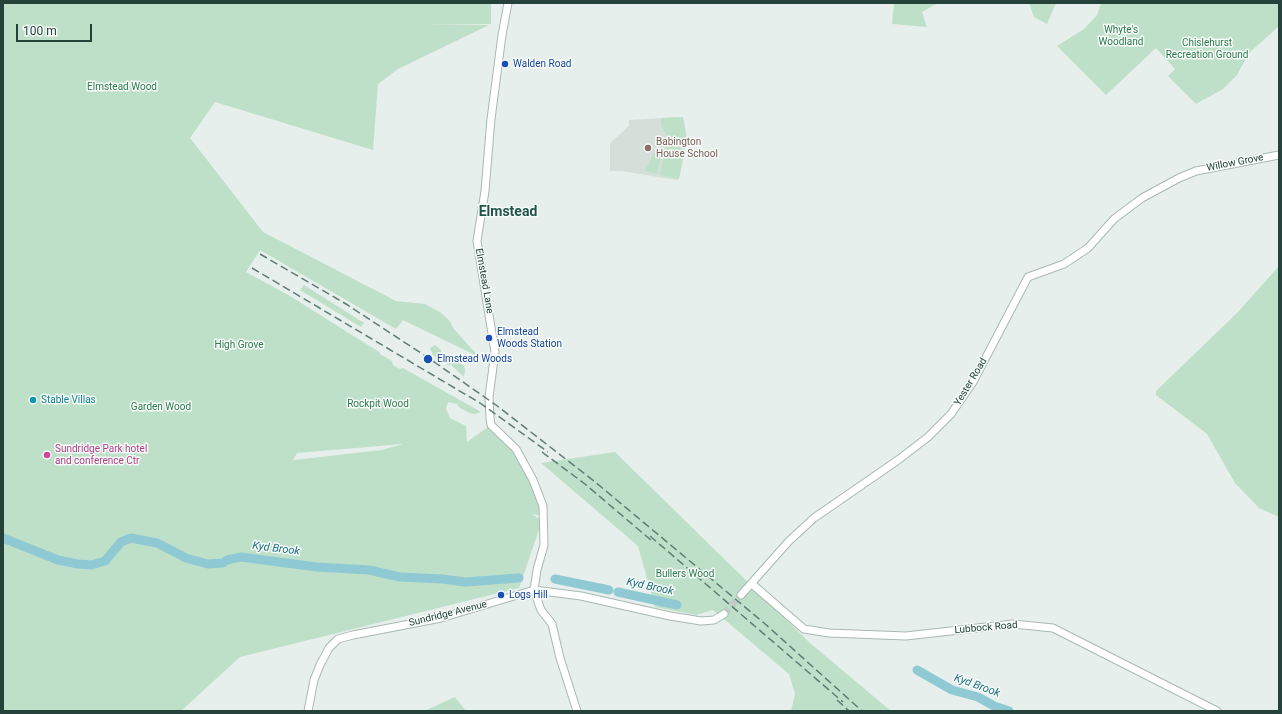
<!DOCTYPE html>
<html>
<head>
<meta charset="utf-8">
<style>
	body { margin:0 }
	#map { position:relative; width:1282px; height:714px; overflow:hidden; background:#e6efeb; font-family:Roboto,sans-serif }
	canvas { display:block }
	.frame { position:absolute; inset:0; border:4px solid #24423a; pointer-events:none }
	.scale { position:absolute; left:16px; top:24px; width:76px; height:18px; box-sizing:border-box; border:2px solid #24423a; border-top:0; padding-left:5px; font-size:12px; line-height:14px; white-space:nowrap; color:#24423a; -webkit-text-stroke:3px #f7fbf9; paint-order:stroke }
</style>
</head>
<body>
<div id="map">
<canvas width="1282" height="714"></canvas>
<div class="frame"></div>
<div class="scale">100 m</div>
</div>
<script>
const ctx = document.querySelector('canvas').getContext('2d');
ctx.lineJoin = 'round';
function fill(path, color) {
  ctx.fillStyle = color;
  ctx.fill(path, 'evenodd');
}
function shape(rows) {
  const path = new Path2D();
  for (const r of rows) {
    path.moveTo(r[0], r[1]);
    for (let i = 2; i < r.length; i += 2) path.lineTo(r[i], r[i + 1]);
  }
  return path;
}
function stroke(path, color, width, dash) {
  ctx.strokeStyle = color;
  ctx.lineWidth = width;
  ctx.lineCap = dash ? 'butt' : 'round';
  ctx.setLineDash(dash || []);
  ctx.stroke(path);
}
function write(font, color, halo, rows, align = 'center') {
  ctx.font = font + ' Roboto,sans-serif';
  ctx.lineWidth = 3;
  ctx.setLineDash([]);
  ctx.textBaseline = 'middle';
  ctx.strokeStyle = halo;
  ctx.fillStyle = color;
  for (const [text, x, y, turn = 0] of rows) {
    ctx.save();
    ctx.translate(x, y);
    ctx.rotate((+turn || 0) * Math.PI / 180);
    ctx.textAlign = isNaN(turn) ? turn : align;
    if (halo) ctx.strokeText(text, 0, 0);
    ctx.fillText(text, 0, 0);
    ctx.restore();
  }
}
const built = shape([
	[683,117,687,139,679,179,676,180,622,171,610,171,610,143,629,126,629,120]
]);
const green = shape([
	[3,3,491,3,491,24,424,24,489,25,398,69,378,84,373,150,215,102,190,138,263,232,396,301,425,304,440,312,449,320,454,329,479,357,403,320,396,329,260,250,246,272,290,296,379,352,380,354,392,361,393,365,400,369,403,368,481,412,475,414,470,413,460,408,457,404,448,402,446,409,450,418,466,426,467,442,488,427,514,451,530,482,539,506,539,515,532,514,542,521,519,588,240,657,181,711,3,711],
	[403,444,382,450,293,460,297,453],
	[894,3,938,3,922,12,927,27,892,24],
	[1029,3,1056,3,1047,24,1034,17],
	[1101,3,1279,3,1279,26,1249,53,1237,75,1223,89,1196,104,1168,76,1175,69,1156,48,1106,95,1057,46,1084,29,1097,15],
	[683,117,687,139,679,179,660,175,668,138,661,125,661,118],
	[654,153,661,156,657,174,645,171],
	[1279,266,1279,517,1259,508,1235,483,1207,434,1156,395,1156,391,1238,312],
	[304,285,364,323,361,327,300,290],
	[435,345,441,350,442,356,450,356,464,366,465,370,464,377,451,365,448,365,433,355,430,348],
	[615,452,810,643,891,711,791,711,795,694,789,674,713,610,696,615,655,607,638,546,541,463],
	[455,697,466,711,424,711]
]);
const river = shape([
	[3,538,58,560,78,564,91,565,105,561,121,542,131,538,157,543,186,558,208,564,223,563,227,560,241,557,317,567,369,570,400,577,442,579,465,582,519,578],
	[555,579,609,590],
	[618,592,677,605],
	[917,670,952,690,978,697,994,706,1009,711]
]);
const tertiaryTunnel = shape([
	[724,614,741,595]
]);
const tertiary = shape([
	[508,3,502,35,491,119,485,191,477,241,495,352,489,397,490,418,491,425,516,449,533,480,543,506,544,545,537,570,534,590,541,610,552,624,560,658,577,711],
	[752,584,804,629,829,633,906,636,1013,624,1053,628,1217,711],
	[741,595,789,541,814,518,898,460,928,437,951,414,973,382,1028,277,1064,264,1088,248,1114,219,1142,198,1179,178,1196,171,1279,155],
	[308,711,314,680,320,665,329,648,338,639,353,635,441,618,534,590,581,596,670,616,701,621,714,620,724,614]
]);
const rail = shape([
	[260,254,346,304,427,357,496,405,594,481,764,623,862,711],
	[252,268,480,403,548,452],
	[542,452,585,484,652,541],
	[650,536,843,702],
	[837,700,849,711]
]);
const markers = [
	[505,64,4,"#1a4fb4"],
	[648,148,4,"#8d6e63"],
	[489,338,4,"#1a4fb4"],
	[428,359,5,"#1a4fb4"],
	[33,400,4,"#0f9aa8"],
	[47,455,4,"#d1479c"],
	[501,595,4,"#1a4fb4"]
];
const parkNames = [
	["Whyte's",1121,30],
	["Woodland",1121,42],
	["Chislehurst",1207,43],
	["Recreation Ground",1207,55],
	["Elmstead Wood",122,87],
	["High Grove",239,345],
	["Rockpit Wood",378,404],
	["Garden Wood",161,407],
	["Bullers Wood",685,574]
];
const transitNames = [
	["Walden Road",513,64],
	["Elmstead",497,332],
	["Woods Station",497,344],
	["Elmstead Woods",437,359],
	["Logs Hill",509,595]
];
const educationNames = [
	["Babington",656,142],
	["House School",656,154]
];
const streetNames = [
	["Willow Grove",1235,163,-11],
	["Elmstead Lane",484,281,80],
	["Yester Road",971,382,-59],
	["Sundridge Avenue",448,614,-14],
	["Lubbock Road",986,628,-5]
];
const cultureNames = [
	["Stable Villas",41,400]
];
const hotelNames = [
	["Sundridge Park hotel",55,449],
	["and conference Ctr",55,461]
];
const waterNames = [
	["Kyd Brook",276,549,7],
	["Kyd Brook",650,587,12],
	["Kyd Brook",977,686,20]
];
const districtNames = [
	["Elmstead",508,212]
];
fill(built, '#d4dfda');
fill(green, '#bfe0c8');
stroke(river, '#8ec9d4', 9);
stroke(tertiaryTunnel, '#bfccc8', 7, [7, 3.5]);
stroke(tertiary, '#a8b8b2', 9);
stroke(tertiary, '#fff', 7);
stroke(rail, '#5f7d75', 1.5, [8, 4]);
for (const [x, y, r, color] of markers) {
  const dot = new Path2D();
  dot.arc(x, y, r, 0, 2 * Math.PI);
  ctx.fillStyle = color;
  ctx.fill(dot);
  stroke(dot, '#f7fbf9', 1.5);
}
write('10px', '#2d7a4b', '#f7fbf9', parkNames);
write('10px', '#164399', '#f7fbf9', transitNames, 'left');
write('10px', '#785e54', '#f7fbf9', educationNames, 'left');
write('10px', '#24423a', '#f7fbf9', streetNames);
write('10px', '#0d838f', '#f7fbf9', cultureNames, 'left');
write('10px', '#b23c85', '#f7fbf9', hotelNames, 'left');
write('italic 11px', '#1c6f80', '#f7fbf9', waterNames);
write('bold 14px', '#1f5548', '#f7fbf9', districtNames);
</script>
</body>
</html>
